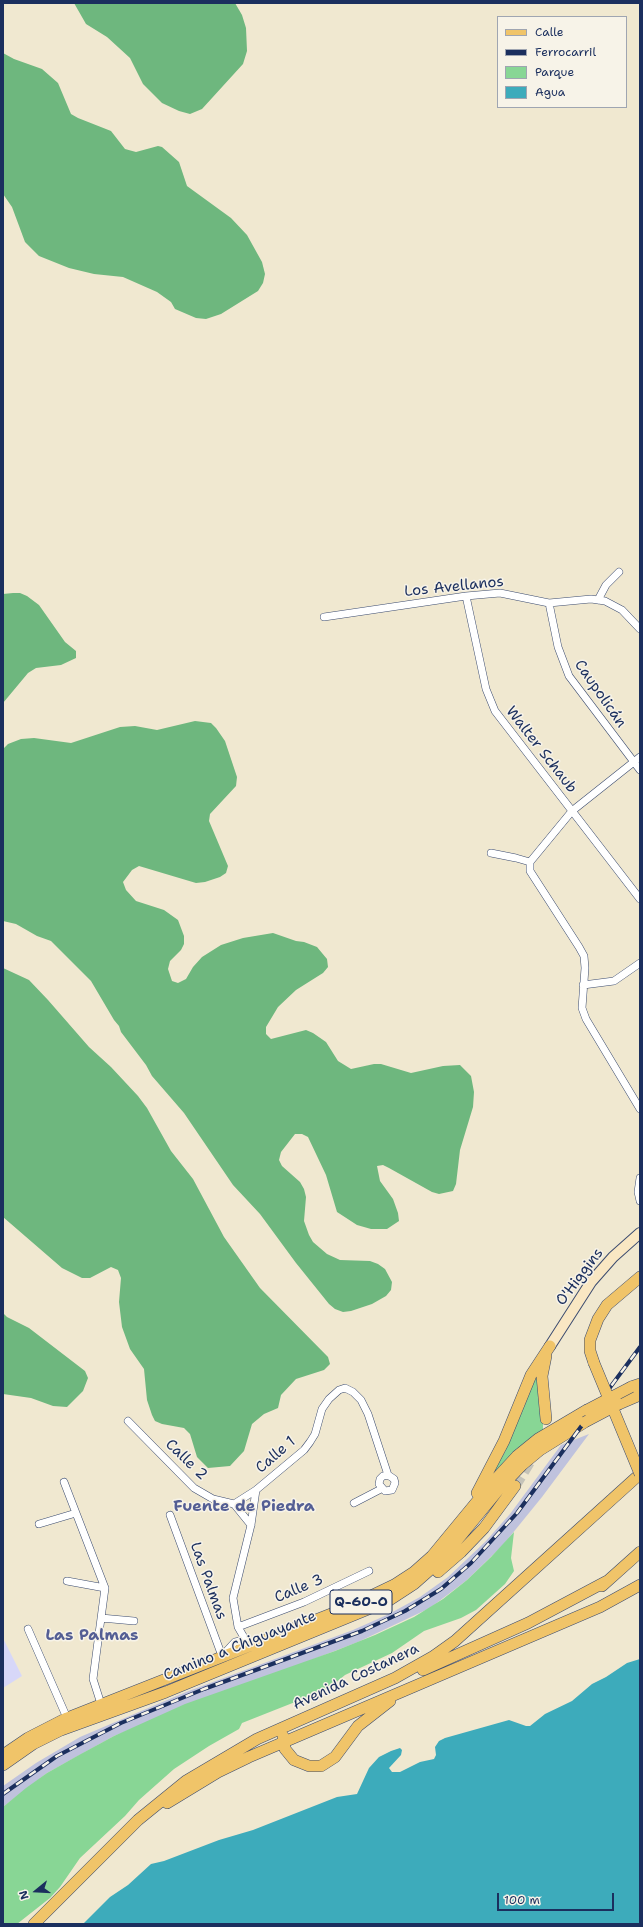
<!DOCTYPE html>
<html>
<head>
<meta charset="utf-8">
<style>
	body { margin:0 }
	#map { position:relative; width:643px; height:1927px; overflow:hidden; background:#f0e8d0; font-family:"Shantell Sans",sans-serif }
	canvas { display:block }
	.frame { position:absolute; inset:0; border:4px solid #1b2f5e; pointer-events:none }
	.legend { position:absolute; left:497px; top:16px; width:130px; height:92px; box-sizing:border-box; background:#f7f3e8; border:1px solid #9fa5b1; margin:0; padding:5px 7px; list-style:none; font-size:12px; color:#1b2f5e }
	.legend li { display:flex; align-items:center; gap:8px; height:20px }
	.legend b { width:20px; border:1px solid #9fa5b1 }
	.north { position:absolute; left:16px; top:1871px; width:40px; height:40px; -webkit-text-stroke:3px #f7f3e8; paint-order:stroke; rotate:252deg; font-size:11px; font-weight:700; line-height:16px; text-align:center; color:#1b2f5e }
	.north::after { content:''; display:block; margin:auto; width:14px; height:18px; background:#1b2f5e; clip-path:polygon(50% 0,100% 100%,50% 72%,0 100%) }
	.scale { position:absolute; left:497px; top:1893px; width:117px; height:18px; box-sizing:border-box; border:2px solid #1b2f5e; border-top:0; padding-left:5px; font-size:12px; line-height:14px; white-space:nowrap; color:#1b2f5e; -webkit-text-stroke:3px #f7f3e8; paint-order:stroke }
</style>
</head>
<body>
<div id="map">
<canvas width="643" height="1927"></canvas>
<div class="frame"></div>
<ul class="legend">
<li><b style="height:5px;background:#f0c469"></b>Calle</li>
<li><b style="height:5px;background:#1b2f5e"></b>Ferrocarril</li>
<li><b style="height:11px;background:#88d695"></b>Parque</li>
<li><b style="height:11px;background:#3dabbb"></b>Agua</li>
</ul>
<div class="north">N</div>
<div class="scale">100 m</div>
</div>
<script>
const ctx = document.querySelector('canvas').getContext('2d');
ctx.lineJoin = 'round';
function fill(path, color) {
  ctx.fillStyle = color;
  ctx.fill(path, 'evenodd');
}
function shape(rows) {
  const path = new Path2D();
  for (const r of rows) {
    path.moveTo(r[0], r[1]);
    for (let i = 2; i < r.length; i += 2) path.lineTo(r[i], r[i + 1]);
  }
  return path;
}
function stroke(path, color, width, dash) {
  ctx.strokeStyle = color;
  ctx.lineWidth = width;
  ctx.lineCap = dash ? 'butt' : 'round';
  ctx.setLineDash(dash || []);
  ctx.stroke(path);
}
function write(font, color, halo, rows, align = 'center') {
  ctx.font = font + ' "Shantell Sans",sans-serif';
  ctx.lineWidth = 3;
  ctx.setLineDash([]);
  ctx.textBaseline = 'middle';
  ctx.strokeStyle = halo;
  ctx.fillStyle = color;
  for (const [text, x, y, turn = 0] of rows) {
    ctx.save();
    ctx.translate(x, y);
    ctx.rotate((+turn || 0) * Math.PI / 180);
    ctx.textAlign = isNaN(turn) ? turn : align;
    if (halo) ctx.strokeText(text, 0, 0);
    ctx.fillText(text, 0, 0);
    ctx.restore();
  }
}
const built = shape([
	[3,1638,22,1676,3,1688]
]);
const industrial = shape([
	[589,1434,542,1497,503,1545,467,1580,430,1608,358,1642,114,1736,47,1773,3,1807,3,1786,36,1763,80,1737,186,1692,353,1630,389,1614,420,1597,448,1577,485,1542,510,1514,561,1445]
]);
const green = shape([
	[538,1369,543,1414,543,1433,491,1477,490,1475,505,1452,513,1427],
	[514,1532,511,1558,514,1571,505,1584,476,1610,461,1618,424,1631,392,1653,345,1675,328,1689,242,1723,239,1729,209,1746,174,1769,139,1800,125,1816,80,1858,60,1887,50,1898,17,1924,3,1924,3,1807,26,1788,47,1773,79,1755,114,1736,185,1704,335,1651,375,1635,414,1617,443,1599,467,1580,491,1557]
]);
const forest = shape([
	[74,3,235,3,242,15,246,28,247,51,243,64,202,109,190,114,179,111,162,103,143,84,130,58,107,37,86,24],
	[3,53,14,59,42,69,58,83,71,114,78,118,111,131,125,149,136,152,158,146,162,147,179,162,187,186,231,218,247,235,262,262,265,274,263,283,258,291,221,314,206,319,196,318,175,309,171,302,157,292,123,277,94,274,69,268,39,256,25,242,12,207,3,194],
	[13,593,20,593,27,596,39,605,65,642,76,651,76,658,61,665,36,668,28,673,3,703,3,594],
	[195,721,211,723,216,728,225,741,237,777,236,786,210,814,209,821,228,866,226,873,220,877,205,882,196,883,139,866,132,870,123,882,126,890,136,901,164,910,178,920,184,936,184,944,181,950,170,961,168,969,172,981,178,983,186,979,193,967,202,957,221,945,243,938,273,933,296,941,304,942,317,947,327,959,328,967,323,973,296,990,278,1007,266,1027,266,1034,271,1039,306,1030,313,1033,326,1042,338,1061,351,1069,374,1064,381,1064,411,1073,443,1066,460,1065,471,1076,474,1092,473,1107,460,1150,456,1184,453,1191,439,1194,432,1192,389,1168,383,1165,377,1166,380,1181,393,1199,398,1213,399,1221,387,1229,371,1229,357,1225,337,1212,326,1175,308,1137,302,1134,295,1134,281,1152,279,1160,282,1166,300,1182,304,1189,306,1197,304,1221,309,1235,313,1242,327,1254,340,1260,370,1261,378,1264,385,1269,392,1282,391,1290,386,1296,372,1304,351,1311,343,1312,335,1309,329,1304,296,1263,260,1214,233,1185,184,1113,152,1076,146,1065,121,1032,119,1026,114,1020,91,981,51,941,37,936,16,924,3,921,3,749,8,744,21,739,34,738,71,743,120,727,135,726,157,730],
	[3,968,29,980,48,1000,89,1047,111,1067,138,1096,147,1108,171,1151,193,1179,224,1237,260,1288,328,1357,330,1364,324,1370,296,1379,281,1395,278,1408,264,1414,252,1424,244,1451,230,1466,208,1468,197,1457,190,1434,184,1428,162,1424,155,1421,152,1415,147,1400,144,1369,130,1349,122,1327,119,1302,121,1278,118,1270,111,1267,90,1278,82,1278,62,1268,3,1217],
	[3,1313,7,1317,29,1328,85,1371,88,1378,83,1391,67,1407,53,1406,31,1398,3,1394]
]);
const water = shape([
	[640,1659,640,1924,83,1924,110,1897,128,1885,151,1864,164,1861,219,1840,253,1830,337,1797,357,1794,369,1768,379,1757,391,1751,400,1748,402,1750,401,1755,389,1768,392,1772,400,1772,420,1762,434,1759,436,1755,435,1747,439,1741,445,1738,509,1720,526,1726,530,1726,545,1714,572,1701,592,1684,606,1677,627,1663]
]);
const primaryTunnel = shape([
	[515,1486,532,1458]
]);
const street = shape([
	[466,596,486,689,495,711,640,899],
	[598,600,606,585,619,572],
	[549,603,558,647,569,676,640,770],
	[324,617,466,596,500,593,549,603,591,599,605,601,622,610,640,629],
	[491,853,516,858,530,862],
	[530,862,530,871,579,947,584,956,585,968,582,1008,586,1019,640,1109],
	[530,862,572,811,640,757],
	[583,985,614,981,640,963],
	[640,1178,638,1192,640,1201],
	[128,1421,194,1488,213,1499,234,1504,251,1525],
	[64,1482,105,1588,93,1679,101,1704],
	[354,1503,381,1489],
	[234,1504,256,1490],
	[170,1515,222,1656],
	[39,1524,76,1513],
	[67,1581,105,1588],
	[101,1618,134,1621],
	[238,1627,304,1602,369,1571],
	[28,1629,67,1718],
	[249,1646,238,1627,233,1598,251,1525,256,1490,304,1450,310,1442,315,1434,322,1409,329,1399,339,1390,345,1388,353,1392,361,1400,368,1414,388,1475,394,1479,395,1483,392,1490,385,1491,379,1484,380,1479,383,1476,388,1475],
	[222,1656,235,1642,240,1641,247,1642]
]);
const secondary = shape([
	[550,1346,591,1282,613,1257,640,1233]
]);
const primary = shape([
	[594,1363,590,1351,590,1340,598,1319,607,1305,640,1277],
	[631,1387,640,1384],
	[619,1404,640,1395],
	[546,1419,542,1376,546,1356],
	[477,1493,504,1441,531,1375,550,1346],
	[438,1572,461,1552,484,1528,515,1486],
	[602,1586,640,1552],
	[423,1670,528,1623,607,1581],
	[283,1736,285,1749,294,1760,309,1766,321,1766,335,1757,358,1726,390,1701],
	[3,1755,28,1738,67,1718,346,1608,394,1585,414,1572,432,1556,493,1482,517,1456,538,1439,587,1410],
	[3,1765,33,1744,61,1730,166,1692,388,1601,414,1584,440,1561,500,1488,522,1465,540,1450,585,1422],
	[167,1803,218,1772,249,1757,600,1607,640,1585],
	[34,1924,138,1820,186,1781,257,1739,395,1678,434,1656,455,1641,640,1474]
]);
const rail = shape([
	[3,1794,57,1756,121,1723,204,1689,362,1631,405,1611,441,1589,471,1563,517,1513,640,1347]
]);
const primaryBridge = shape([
	[594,1363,640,1474],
	[587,1410,631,1387],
	[585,1422,619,1404]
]);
const shields = [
	[361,1602,62]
];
const shieldNames = [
	["Q-60-O",361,1602]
];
const streetNames = [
	["Los Avellanos",454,587,-6],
	["Caupolicán",600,694,55],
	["Walter Schaub",541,750,52],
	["O'Higgins",580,1277,-53],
	["Calle 1",276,1455,-41],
	["Calle 2",186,1460,44],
	["Las Palmas",208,1581,70],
	["Calle 3",299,1589,-23],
	["Camino a Chiguayante",240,1646,-22],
	["Avenida Costanera",356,1677,-25]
];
const neighbourhoodNames = [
	["Fuente de Piedra",244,1507],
	["Las Palmas",92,1636]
];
fill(built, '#d7d7f8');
fill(industrial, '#bfc2dd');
fill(green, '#88d695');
fill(forest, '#6eb77e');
fill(water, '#3dabbb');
stroke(primaryTunnel, '#c5c3b9', 11, [11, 5.5]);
stroke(street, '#3b4b6f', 8);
stroke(secondary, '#3b4b6f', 12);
stroke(primary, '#3b4b6f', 12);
stroke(street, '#fff', 7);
stroke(secondary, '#f9e7c3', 10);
stroke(primary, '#f0c469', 11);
stroke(rail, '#1b2f5e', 4);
stroke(rail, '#f7f3e8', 2.5, [8]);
stroke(primaryBridge, '#3b4b6f', 12, []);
stroke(primaryBridge, '#f0c469', 11);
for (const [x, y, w] of shields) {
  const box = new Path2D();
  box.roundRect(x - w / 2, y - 12, w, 24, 3);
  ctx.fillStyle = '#f7f3e8';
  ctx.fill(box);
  stroke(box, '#1b2f5e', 1);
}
write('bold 14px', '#1b2f5e', null, shieldNames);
write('15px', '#1b2f5e', '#f7f3e8', streetNames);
write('bold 16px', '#545e94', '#f7f3e8', neighbourhoodNames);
</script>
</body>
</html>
